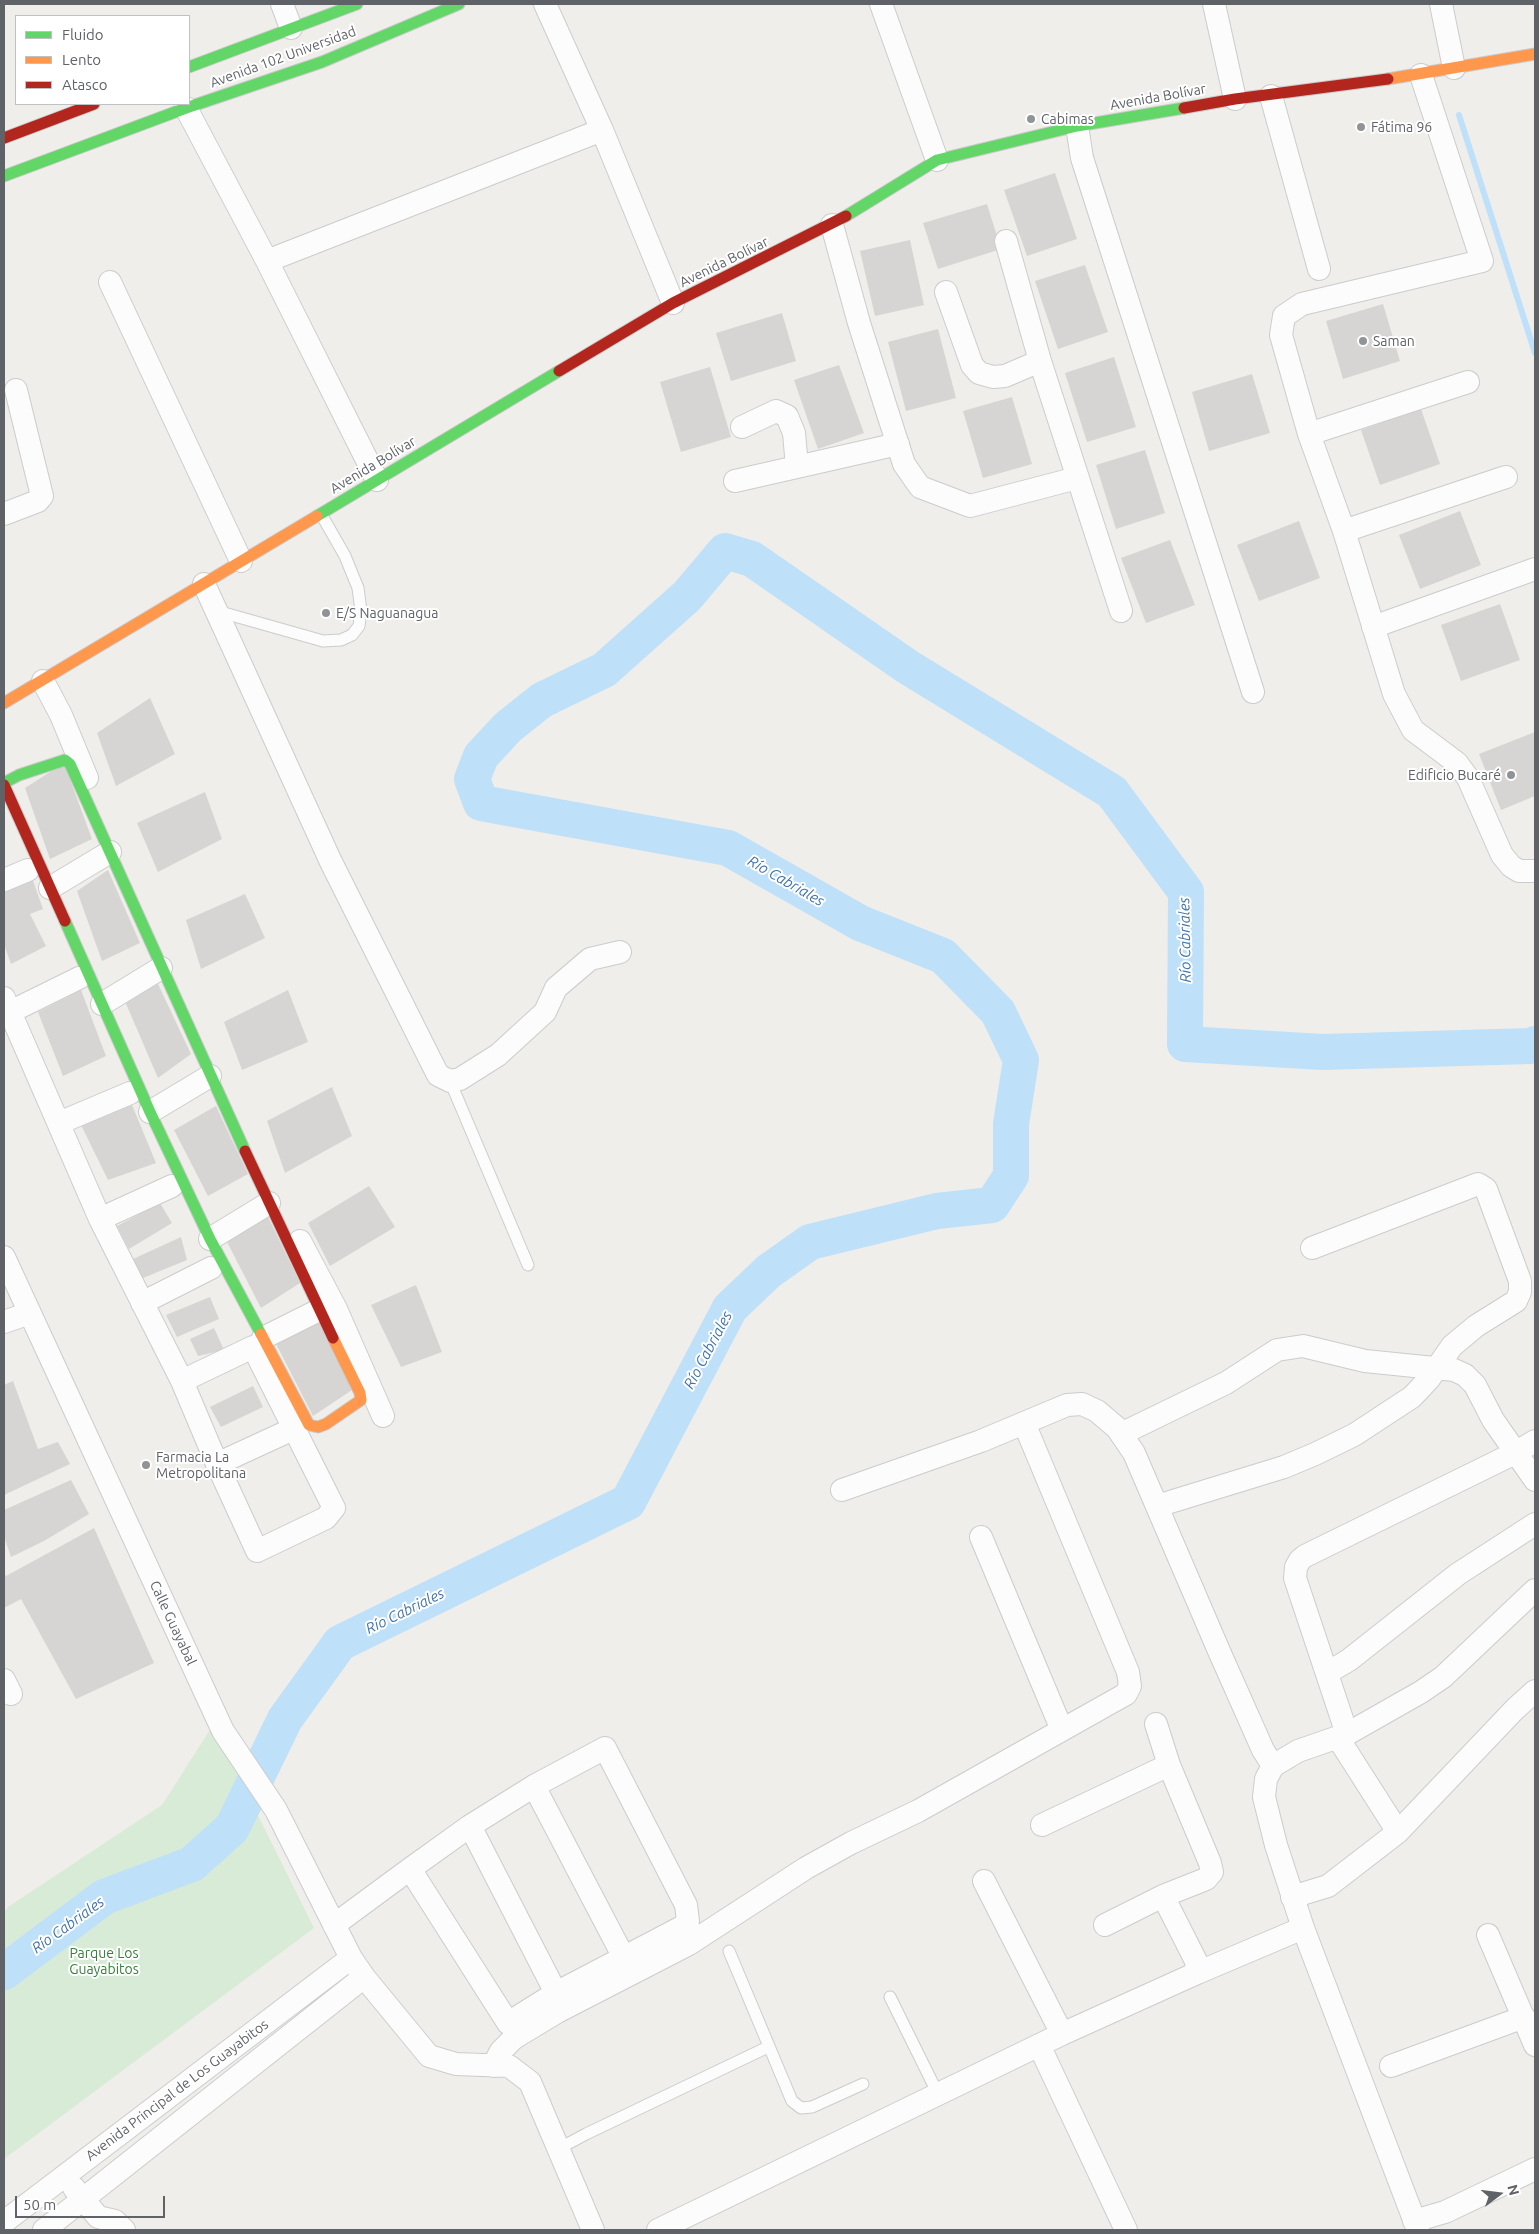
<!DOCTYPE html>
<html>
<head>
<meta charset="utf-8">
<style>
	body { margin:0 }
	#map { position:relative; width:1539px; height:2234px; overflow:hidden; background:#efeeea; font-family:Ubuntu,sans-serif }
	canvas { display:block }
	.frame { position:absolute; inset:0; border:5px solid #5f6368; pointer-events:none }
	.legend { position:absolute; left:15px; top:15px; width:175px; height:90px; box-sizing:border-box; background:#fff; border:1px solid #bfc1c3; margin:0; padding:6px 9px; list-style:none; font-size:15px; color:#5f6368 }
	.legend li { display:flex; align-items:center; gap:10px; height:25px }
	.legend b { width:25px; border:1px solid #bfc1c3 }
	.north { position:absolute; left:1474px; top:2169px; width:50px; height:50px; -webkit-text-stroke:4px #fff; paint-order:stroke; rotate:75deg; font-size:14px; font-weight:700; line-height:20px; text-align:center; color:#5f6368 }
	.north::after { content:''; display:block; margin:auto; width:18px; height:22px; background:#5f6368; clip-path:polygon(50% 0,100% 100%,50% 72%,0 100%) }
	.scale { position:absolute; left:15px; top:2196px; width:150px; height:22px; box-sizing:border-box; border:2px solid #5f6368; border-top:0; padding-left:6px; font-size:15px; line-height:18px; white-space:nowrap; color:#5f6368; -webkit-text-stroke:4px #fff; paint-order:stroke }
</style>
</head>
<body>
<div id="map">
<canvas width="1539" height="2234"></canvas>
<div class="frame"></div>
<ul class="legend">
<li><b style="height:6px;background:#63d668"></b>Fluido</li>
<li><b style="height:6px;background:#ff974d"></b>Lento</li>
<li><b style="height:6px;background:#b3261e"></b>Atasco</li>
</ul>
<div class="north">N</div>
<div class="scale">50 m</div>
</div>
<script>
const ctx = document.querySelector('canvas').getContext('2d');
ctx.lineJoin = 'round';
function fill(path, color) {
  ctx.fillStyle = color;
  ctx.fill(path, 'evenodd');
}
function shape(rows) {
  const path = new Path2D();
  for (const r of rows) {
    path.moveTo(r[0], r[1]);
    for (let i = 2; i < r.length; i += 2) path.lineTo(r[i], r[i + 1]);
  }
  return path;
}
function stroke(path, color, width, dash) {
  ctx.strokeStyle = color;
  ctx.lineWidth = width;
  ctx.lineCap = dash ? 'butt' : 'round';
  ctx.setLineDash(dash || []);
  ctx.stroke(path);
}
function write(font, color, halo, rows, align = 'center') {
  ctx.font = font + ' Ubuntu,sans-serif';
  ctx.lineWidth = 4;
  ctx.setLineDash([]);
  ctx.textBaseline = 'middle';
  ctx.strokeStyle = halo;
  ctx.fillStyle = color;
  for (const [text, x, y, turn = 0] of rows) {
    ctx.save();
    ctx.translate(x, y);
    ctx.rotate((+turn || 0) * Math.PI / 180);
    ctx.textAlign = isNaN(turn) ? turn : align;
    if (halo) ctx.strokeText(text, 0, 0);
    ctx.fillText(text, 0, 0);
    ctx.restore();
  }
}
const green = shape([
	[213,1725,314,1928,4,2159,4,1912,8,1907,162,1805]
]);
const stream = shape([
	[1459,115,1535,353]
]);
const river = shape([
	[4,1972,104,1897,192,1864,232,1828,285,1719,340,1643,628,1502,730,1308,769,1271,810,1242,937,1211,992,1205,1011,1176,1011,1124,1021,1060,998,1012,943,956,860,923,728,848,481,803,472,779,481,756,508,727,542,700,604,670,687,596,725,551,752,559,908,667,1112,792,1186,892,1185,1044,1323,1052,1531,1046,1535,1044]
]);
const building = shape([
	[1055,173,1077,239,1027,256,1004,190],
	[987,204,1001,249,938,269,923,223],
	[910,240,924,305,875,316,860,251],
	[1085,265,1108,332,1058,349,1035,281],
	[1383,304,1400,361,1343,379,1326,321],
	[782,313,796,361,731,381,716,333],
	[938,329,956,398,906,411,888,342],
	[1114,357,1136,427,1087,442,1065,373],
	[839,365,864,433,818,449,794,380],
	[710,367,731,437,681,452,660,382],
	[1252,374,1270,433,1209,451,1192,392],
	[1012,397,1032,464,983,478,963,411],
	[1421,409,1440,464,1380,485,1361,430],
	[1145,450,1165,513,1116,529,1096,465],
	[1460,511,1481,565,1420,589,1399,535],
	[1299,521,1320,578,1259,601,1237,545],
	[1170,540,1195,605,1146,623,1121,558],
	[1500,604,1520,660,1461,681,1441,625],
	[150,698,175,754,116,786,97,733],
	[1535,732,1535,796,1501,810,1479,754],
	[64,763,92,839,50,859,25,788],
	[205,792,222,839,158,872,137,823],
	[108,870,140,943,102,961,77,891],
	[32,878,43,909,30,914,46,946,11,964,4,944,4,892],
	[245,894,265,938,201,969,186,920],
	[158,984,191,1054,158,1078,124,999],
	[81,990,106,1056,63,1076,38,1012],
	[288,990,308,1042,242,1070,224,1022],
	[332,1087,352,1136,285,1173,267,1121],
	[132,1105,156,1163,108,1180,81,1125],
	[216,1106,248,1174,208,1196,174,1130],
	[369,1186,395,1227,330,1266,308,1223],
	[160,1203,172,1223,129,1249,117,1226],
	[267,1215,300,1283,261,1308,226,1240],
	[181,1237,187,1260,143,1278,133,1259],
	[416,1285,442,1352,401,1367,371,1305],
	[210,1297,219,1319,177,1337,166,1315],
	[319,1320,352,1390,313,1416,275,1342],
	[214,1328,224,1350,198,1356,190,1339],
	[13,1381,38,1449,58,1442,70,1464,4,1495,4,1385],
	[253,1386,263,1407,221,1427,210,1407],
	[71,1480,89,1514,44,1541,11,1557,4,1536,4,1510],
	[94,1528,154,1663,76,1699,21,1599,4,1608,4,1572,6,1576]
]);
const lane = shape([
	[217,611,323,641,341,640,352,635,359,626,361,611,358,588,345,556,321,514],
	[450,1081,528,1265],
	[729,1951,792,2101,801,2108,812,2107,863,2084],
	[890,1997,938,2094],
	[558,2149,586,2134,768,2047]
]);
const street = shape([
	[282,4,291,28],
	[545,4,602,130,673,303],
	[881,4,937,160],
	[1214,4,1235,99],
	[1441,4,1454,68],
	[1421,75,1482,261,1302,304,1284,316,1281,335,1309,434,1344,531,1394,694,1413,730,1457,763,1468,778,1502,855,1511,866,1519,871,1535,871],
	[1271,96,1319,269],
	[186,108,267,261,377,480],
	[1077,126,1082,158,1253,692],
	[832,225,859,323,904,464,920,487,970,506,1077,478],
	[1006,241,1040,361,1121,611],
	[267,261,602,130],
	[110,282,241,561],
	[946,292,972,365,979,373,993,377,1005,376,1040,361],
	[742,427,776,411,787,416,794,433,797,467],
	[1309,434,1468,382],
	[735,481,898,444],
	[4,514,38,501,42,496,16,390],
	[1344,531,1506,477],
	[204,584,331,862,438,1075,450,1081,460,1079,498,1055,545,1012,556,988,590,959,620,952],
	[1373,627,1535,569],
	[43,681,61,715,87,778],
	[4,880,28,870],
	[50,888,110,852],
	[4,998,100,1219,182,1381,217,1464,257,1551,326,1518,334,1508,255,1351],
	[102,1004,161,968],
	[10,1012,79,978],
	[150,1112,210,1076],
	[59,1123,130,1093],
	[100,1219,172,1186],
	[210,1239,269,1203],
	[300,1241,336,1309,383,1416],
	[4,1257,223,1731,276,1810,351,1958,364,1977,429,2056,456,2064,509,2066,530,2082,593,2230],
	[142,1303,211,1268],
	[4,1322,30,1313],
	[263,1338,319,1310],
	[182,1381,253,1347],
	[1121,1434,1226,1383,1277,1350,1303,1346,1365,1361,1454,1370,1465,1375,1475,1385,1493,1420,1535,1480],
	[217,1464,293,1429],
	[842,1490,981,1441,1067,1405,1082,1404,1097,1411,1117,1428,1134,1453,1219,1651,1263,1750,1273,1766],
	[1157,1506,1284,1467,1315,1454,1354,1435,1412,1397,1429,1379,1452,1346,1476,1326,1516,1301,1520,1292,1520,1281,1486,1189,1478,1184,1312,1248],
	[981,1537,1062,1730],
	[1327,1673,1349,1660,1458,1574,1535,1524],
	[4,1680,11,1694],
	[1347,1734,1295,1578,1296,1567,1300,1560,1305,1556,1515,1453,1535,1441],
	[1338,1738,1398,1832],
	[534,1786,623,1956],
	[1042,1825,1169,1765],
	[470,1826,556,1993],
	[984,1881,1062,2034],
	[1163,1896,1196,1961,1197,1973],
	[1292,1897,1328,1886,1398,1832,1515,1709,1535,1691],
	[334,1925,410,1869,470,1826,534,1786,605,1748,686,1905,688,1921,682,1927,556,1993,508,2023,410,1869],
	[1105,1925,1163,1896,1206,1879,1212,1872,1210,1863,1169,1765,1156,1724],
	[1303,1928,1276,1845,1264,1797,1266,1779,1273,1766,1298,1751,1347,1734,1421,1692,1443,1677,1535,1590],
	[1488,1935,1535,2045],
	[1039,2045,1126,2230],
	[493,2066,501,2051,514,2038,557,2012,689,1944,806,1868,851,1843,918,1811,1126,1694,1130,1686,1128,1672,1024,1423],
	[1391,2066,1524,2017],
	[74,2188,98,2217,115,2221,124,2230],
	[1414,2221,1445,2212,1535,2169],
	[4,2222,351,1958],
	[44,2230,364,1977],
	[658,2230,1062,2034,1197,1973,1303,1928,1418,2230]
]);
const fast = shape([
	[189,67,357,4],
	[4,176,186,108,322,62,459,4],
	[846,216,937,160,1077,126,1184,108],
	[317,516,559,371],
	[4,783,19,775,65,760,70,764,245,1151],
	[65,921,150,1112,210,1239,261,1334]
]);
const slow = shape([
	[1388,79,1535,54],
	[4,703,317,516],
	[261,1334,309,1425,318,1427,326,1424,361,1400,360,1393,333,1338]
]);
const jam = shape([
	[1184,108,1235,99,1388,79],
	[4,138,94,104],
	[559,371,673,303,846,216],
	[4,785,65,921],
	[245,1151,333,1338]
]);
const markers = [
	[1031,119,5,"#919496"],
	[1361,127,5,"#919496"],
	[1363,341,5,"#919496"],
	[326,613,5,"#919496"],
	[1511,775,5,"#919496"],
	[146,1465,5,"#919496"]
];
const streetNames = [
	["Avenida 102 Universidad",283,57,-20],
	["Avenida Bolívar",1158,97,-10],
	["Avenida Bolívar",724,262,-26],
	["Avenida Bolívar",373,465,-31],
	["Calle Guayabal",173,1623,65],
	["Avenida Principal de Los Guayabitos",177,2090,-37]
];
const poiNames = [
	["Cabimas",1041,119],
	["Fátima 96",1371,127],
	["Saman",1373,341],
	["E/S Naguanagua",336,613],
	["Edificio Bucaré",1501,775,"right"],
	["Farmacia La",156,1457],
	["Metropolitana",156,1473]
];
const parkNames = [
	["Parque Los",104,1953],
	["Guayabitos",104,1969]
];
const waterNames = [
	["Río Cabriales",786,881,30],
	["Río Cabriales",1185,940,-91],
	["Río Cabriales",708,1350,-62],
	["Río Cabriales",405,1611,-26],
	["Río Cabriales",68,1925,-36]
];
fill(green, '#d8ebd6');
stroke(stream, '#bfe0f9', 6);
stroke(river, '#bfe0f9', 36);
fill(building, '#d6d5d3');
stroke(lane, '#cbcccc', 13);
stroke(street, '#cbcccc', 24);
stroke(fast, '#cacacb', 13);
stroke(slow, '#cacacb', 13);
stroke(jam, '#cacacb', 13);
stroke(lane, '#fdfcfc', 11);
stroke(street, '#fdfcfc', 22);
stroke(fast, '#63d668', 11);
stroke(slow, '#ff974d', 11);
stroke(jam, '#b3261e', 11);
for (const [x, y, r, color] of markers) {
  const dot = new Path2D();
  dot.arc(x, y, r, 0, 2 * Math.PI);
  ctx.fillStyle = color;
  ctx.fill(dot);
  stroke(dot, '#fff', 2);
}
write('14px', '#5f6368', '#fff', streetNames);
write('14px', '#5f6368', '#fff', poiNames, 'left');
write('14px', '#348238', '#fff', parkNames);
write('italic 15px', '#4174aa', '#fff', waterNames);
</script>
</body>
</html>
